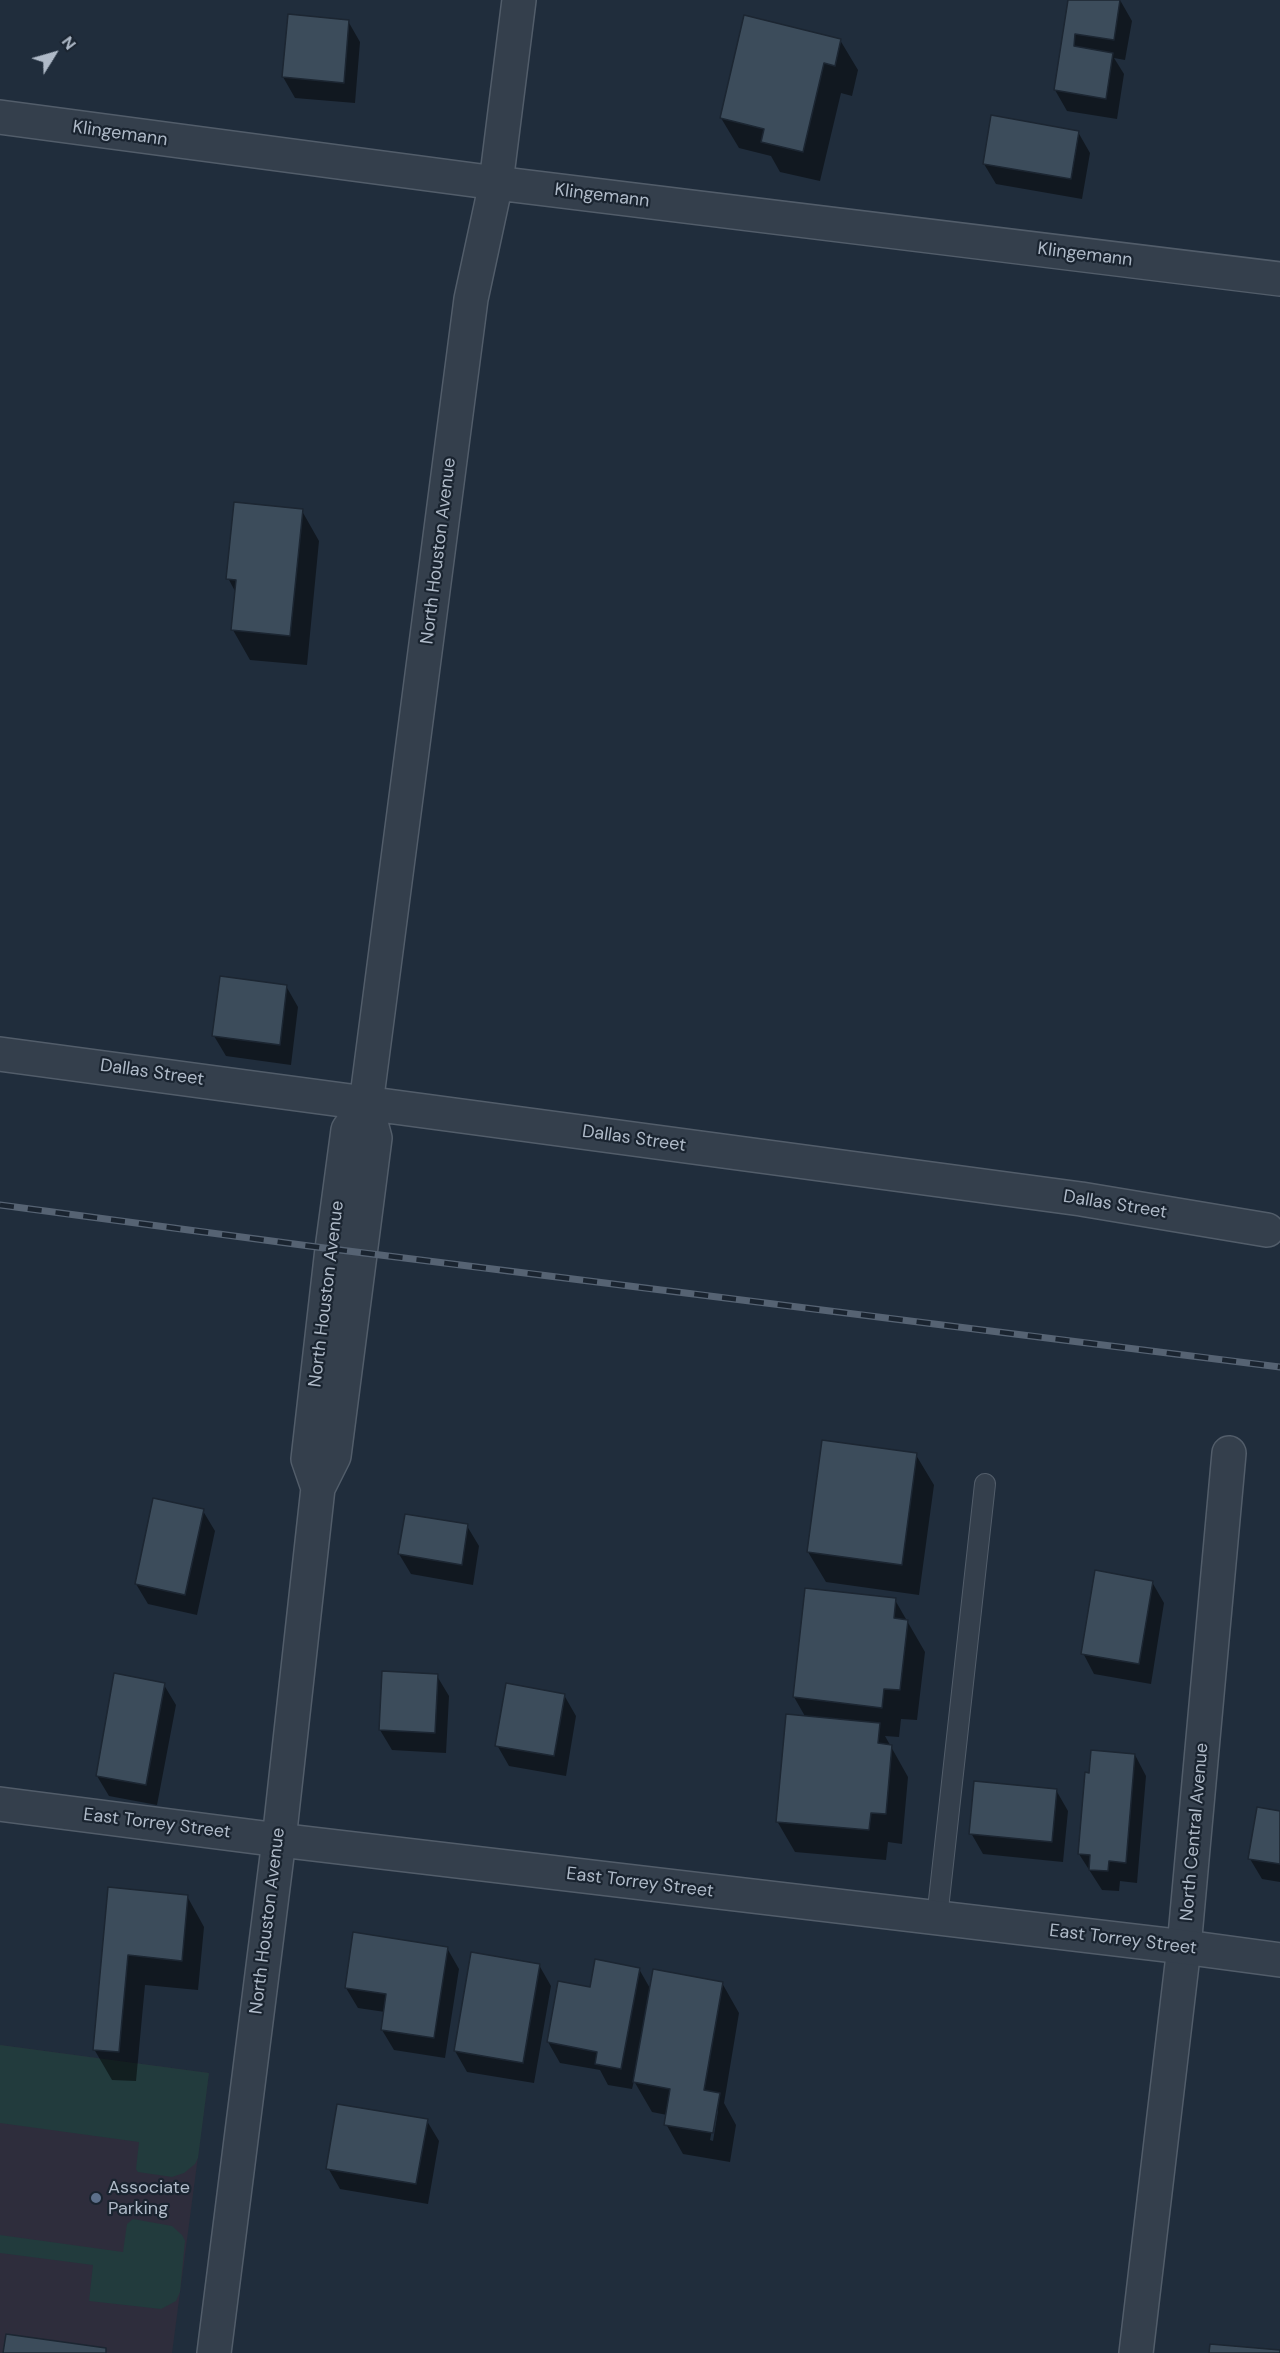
<!DOCTYPE html>
<html>
<head>
<meta charset="utf-8">
<style>
	body { margin:0 }
	#map { position:relative; width:1280px; height:2353px; overflow:hidden; background:#202d3c; font-family:"DM Sans",sans-serif }
	canvas { display:block }
	.north { position:absolute; left:24px; top:24px; width:60px; height:60px; -webkit-text-stroke:4px #1a2430; paint-order:stroke; rotate:53deg; font-size:16px; font-weight:700; line-height:24px; text-align:center; color:#afbac8 }
	.north::after { content:''; display:block; margin:auto; width:21px; height:27px; background:#afbac8; clip-path:polygon(50% 0,100% 100%,50% 72%,0 100%) }
</style>
</head>
<body>
<div id="map">
<canvas width="1280" height="2353"></canvas>
<div class="north">N</div>
</div>
<script>
const ctx = document.querySelector('canvas').getContext('2d');
ctx.lineJoin = 'round';
function fill(path, color) {
  ctx.fillStyle = color;
  ctx.fill(path, 'evenodd');
}
function shape(rows) {
  const path = new Path2D();
  for (const r of rows) {
    path.moveTo(r[0], r[1]);
    for (let i = 2; i < r.length; i += 2) path.lineTo(r[i], r[i + 1]);
  }
  return path;
}
function stroke(path, color, width, dash) {
  ctx.strokeStyle = color;
  ctx.lineWidth = width;
  ctx.lineCap = dash ? 'butt' : 'round';
  ctx.setLineDash(dash || []);
  ctx.stroke(path);
}
function write(font, color, halo, rows, align = 'center') {
  ctx.font = font + ' "DM Sans",sans-serif';
  ctx.lineWidth = 4.5;
  ctx.setLineDash([]);
  ctx.textBaseline = 'middle';
  ctx.strokeStyle = halo;
  ctx.fillStyle = color;
  for (const [text, x, y, turn = 0] of rows) {
    ctx.save();
    ctx.translate(x, y);
    ctx.rotate((+turn || 0) * Math.PI / 180);
    ctx.textAlign = isNaN(turn) ? turn : align;
    if (halo) ctx.strokeText(text, 0, 0);
    ctx.fillText(text, 0, 0);
    ctx.restore();
  }
}
const medical = shape([
	[0,2045,209,2073,172,2353,0,2353]
]);
const green = shape([
	[0,2045,209,2073,198,2158,195,2164,184,2173,172,2177,138,2172,136,2169,139,2142,0,2123],
	[133,2219,172,2226,182,2235,185,2241,180,2292,176,2301,161,2309,89,2301,93,2265,0,2253,0,2235,123,2252,127,2224]
]);
const shadow = shape([
	[1069,0,1120,0,1132,21,1125,60,1114,58,1124,74,1117,119,1067,111,1055,90],
	[289,16,348,21,360,42,355,103,295,98,283,77],
	[840,40,858,70,852,96,841,93,820,181,780,172,771,156,739,148,721,118],
	[1078,132,1090,153,1082,199,996,184,984,164],
	[302,511,319,541,307,665,250,660,233,630,236,593,228,578],
	[286,986,298,1007,291,1065,226,1056,214,1036],
	[916,1455,934,1485,919,1595,826,1582,808,1552],
	[203,1511,215,1531,197,1615,148,1604,136,1584],
	[467,1526,479,1546,473,1585,411,1574,399,1554],
	[1152,1582,1164,1603,1151,1684,1094,1674,1083,1653],
	[895,1600,925,1652,917,1720,901,1719,899,1737,885,1736,908,1777,902,1844,888,1842,886,1860,795,1852,777,1821,806,1718,794,1697],
	[437,1676,449,1696,446,1753,392,1750,380,1730],
	[164,1685,176,1705,157,1805,109,1796,97,1776],
	[564,1695,576,1716,566,1776,509,1766,497,1745],
	[1135,1755,1146,1776,1137,1883,1120,1881,1119,1891,1102,1890,1079,1854,1090,1775],
	[1056,1790,1068,1811,1063,1862,983,1854,971,1833],
	[1280,1812,1280,1882,1262,1879,1250,1859],
	[110,1889,187,1896,204,1927,198,1990,145,1985,136,2081,112,2080,94,2049],
	[447,1948,459,1969,445,2058,394,2050,382,2030,385,2012,358,2008,346,1988],
	[539,1965,551,1986,534,2083,467,2072,455,2051],
	[639,1969,651,1990,722,1983,739,2013,724,2103,736,2125,730,2162,683,2154,666,2124,667,2115,652,2112,634,2081,632,2089,608,2085,600,2070,560,2063,548,2042,592,1989],
	[716,2108,718,2111,713,2141,710,2140],
	[427,2121,439,2141,428,2204,340,2189,328,2168]
]);
const building = shape([
	[1068,0,1120,0,1114,40,1075,34,1074,46,1113,53,1106,99,1054,90,1068,0],
	[288,14,349,20,344,83,282,77,288,14],
	[744,15,841,39,835,66,824,63,803,152,761,142,764,129,720,118,744,15],
	[991,115,1079,131,1071,179,983,164,991,115],
	[234,502,303,509,290,636,231,630,236,580,226,579,234,502],
	[220,976,287,985,280,1045,212,1036,220,976],
	[822,1440,917,1453,902,1565,807,1552,822,1440],
	[153,1498,204,1509,185,1595,135,1584,153,1498],
	[405,1514,468,1524,462,1565,398,1554,405,1514],
	[1095,1570,1153,1581,1139,1664,1081,1654,1095,1570],
	[805,1588,896,1598,894,1618,908,1620,900,1690,884,1689,882,1708,793,1697,805,1588],
	[382,1671,438,1674,435,1733,379,1730,382,1671],
	[114,1673,165,1683,146,1785,96,1776,114,1673],
	[506,1683,565,1694,554,1756,495,1746,506,1683],
	[786,1714,880,1723,878,1743,892,1745,886,1814,871,1813,869,1830,776,1822,786,1714],
	[1091,1750,1135,1754,1126,1863,1109,1861,1108,1871,1089,1870,1090,1855,1078,1854,1085,1772,1089,1773,1091,1750],
	[974,1781,1057,1789,1052,1842,969,1834,974,1781],
	[1257,1807,1280,1811,1280,1864,1248,1859,1257,1807],
	[108,1887,188,1895,182,1961,128,1955,119,2052,93,2050,108,1887],
	[353,1932,448,1947,434,2038,381,2030,386,1994,345,1988,353,1932],
	[471,1952,540,1964,523,2063,454,2051,471,1952],
	[595,1959,640,1968,621,2069,595,2064,597,2052,547,2042,558,1981,590,1987,595,1959],
	[653,1969,723,1982,704,2090,720,2093,713,2133,664,2125,670,2089,633,2082,653,1969],
	[337,2104,428,2119,416,2184,326,2169,337,2104],
	[6,2334,106,2348,106,2353,3,2353,6,2334],
	[1210,2344,1280,2350,1280,2353,1209,2353,1210,2344]
]);
const service = shape([
	[937,1918,985,1484]
]);
const minor = shape([
	[0,117,496,183,1280,279],
	[0,1054,1081,1199,1267,1230],
	[318,1488,308,1459,332,1249,348,1130,366,1104],
	[214,2353,279,1840,318,1488,334,1456,375,1138,366,1104,471,299,496,183,519,0],
	[1136,2353,1184,1947,1229,1453]
]);
const tertiary = shape([
	[0,1804,279,1840,1184,1947,1280,1960]
]);
const rail = shape([
	[0,1205,332,1249,1280,1367]
]);
const markers = [
	[96,2198,6,"#5c6f8a"]
];
const streetNames = [
	["Klingemann",120,134,8],
	["Klingemann",602,196,7],
	["Klingemann",1085,255,7],
	["North Houston Avenue",439,551,-83],
	["Dallas Street",152,1073,8],
	["Dallas Street",634,1139,8],
	["Dallas Street",1115,1205,9],
	["North Houston Avenue",327,1294,-83],
	["East Torrey Street",157,1824,7],
	["North Central Avenue",1195,1832,-85],
	["East Torrey Street",640,1883,7],
	["North Houston Avenue",268,1921,-83],
	["East Torrey Street",1123,1940,7]
];
const poiNames = [
	["Associate",108,2188],
	["Parking",108,2209]
];
fill(medical, '#2e2d3c');
fill(green, '#223b3d');
fill(shadow, '#0007');
fill(building, '#3c4c5b');
stroke(building, '#1c2632', 1.5);
stroke(service, '#525d6a', 22);
stroke(minor, '#525d6a', 36);
stroke(tertiary, '#525d6a', 36);
stroke(service, '#343f4c', 20);
stroke(minor, '#343f4c', 33);
stroke(tertiary, '#343f4c', 33);
stroke(rail, '#566373', 7);
stroke(rail, '#1a2430', 4.5, [14]);
for (const [x, y, r, color] of markers) {
  const dot = new Path2D();
  dot.arc(x, y, r, 0, 2 * Math.PI);
  ctx.fillStyle = color;
  ctx.fill(dot);
  stroke(dot, '#1a2430', 2);
}
write('18px', '#afbac8', '#1a2430', streetNames);
write('18px', '#afbac8', '#1a2430', poiNames, 'left');
</script>
</body>
</html>
